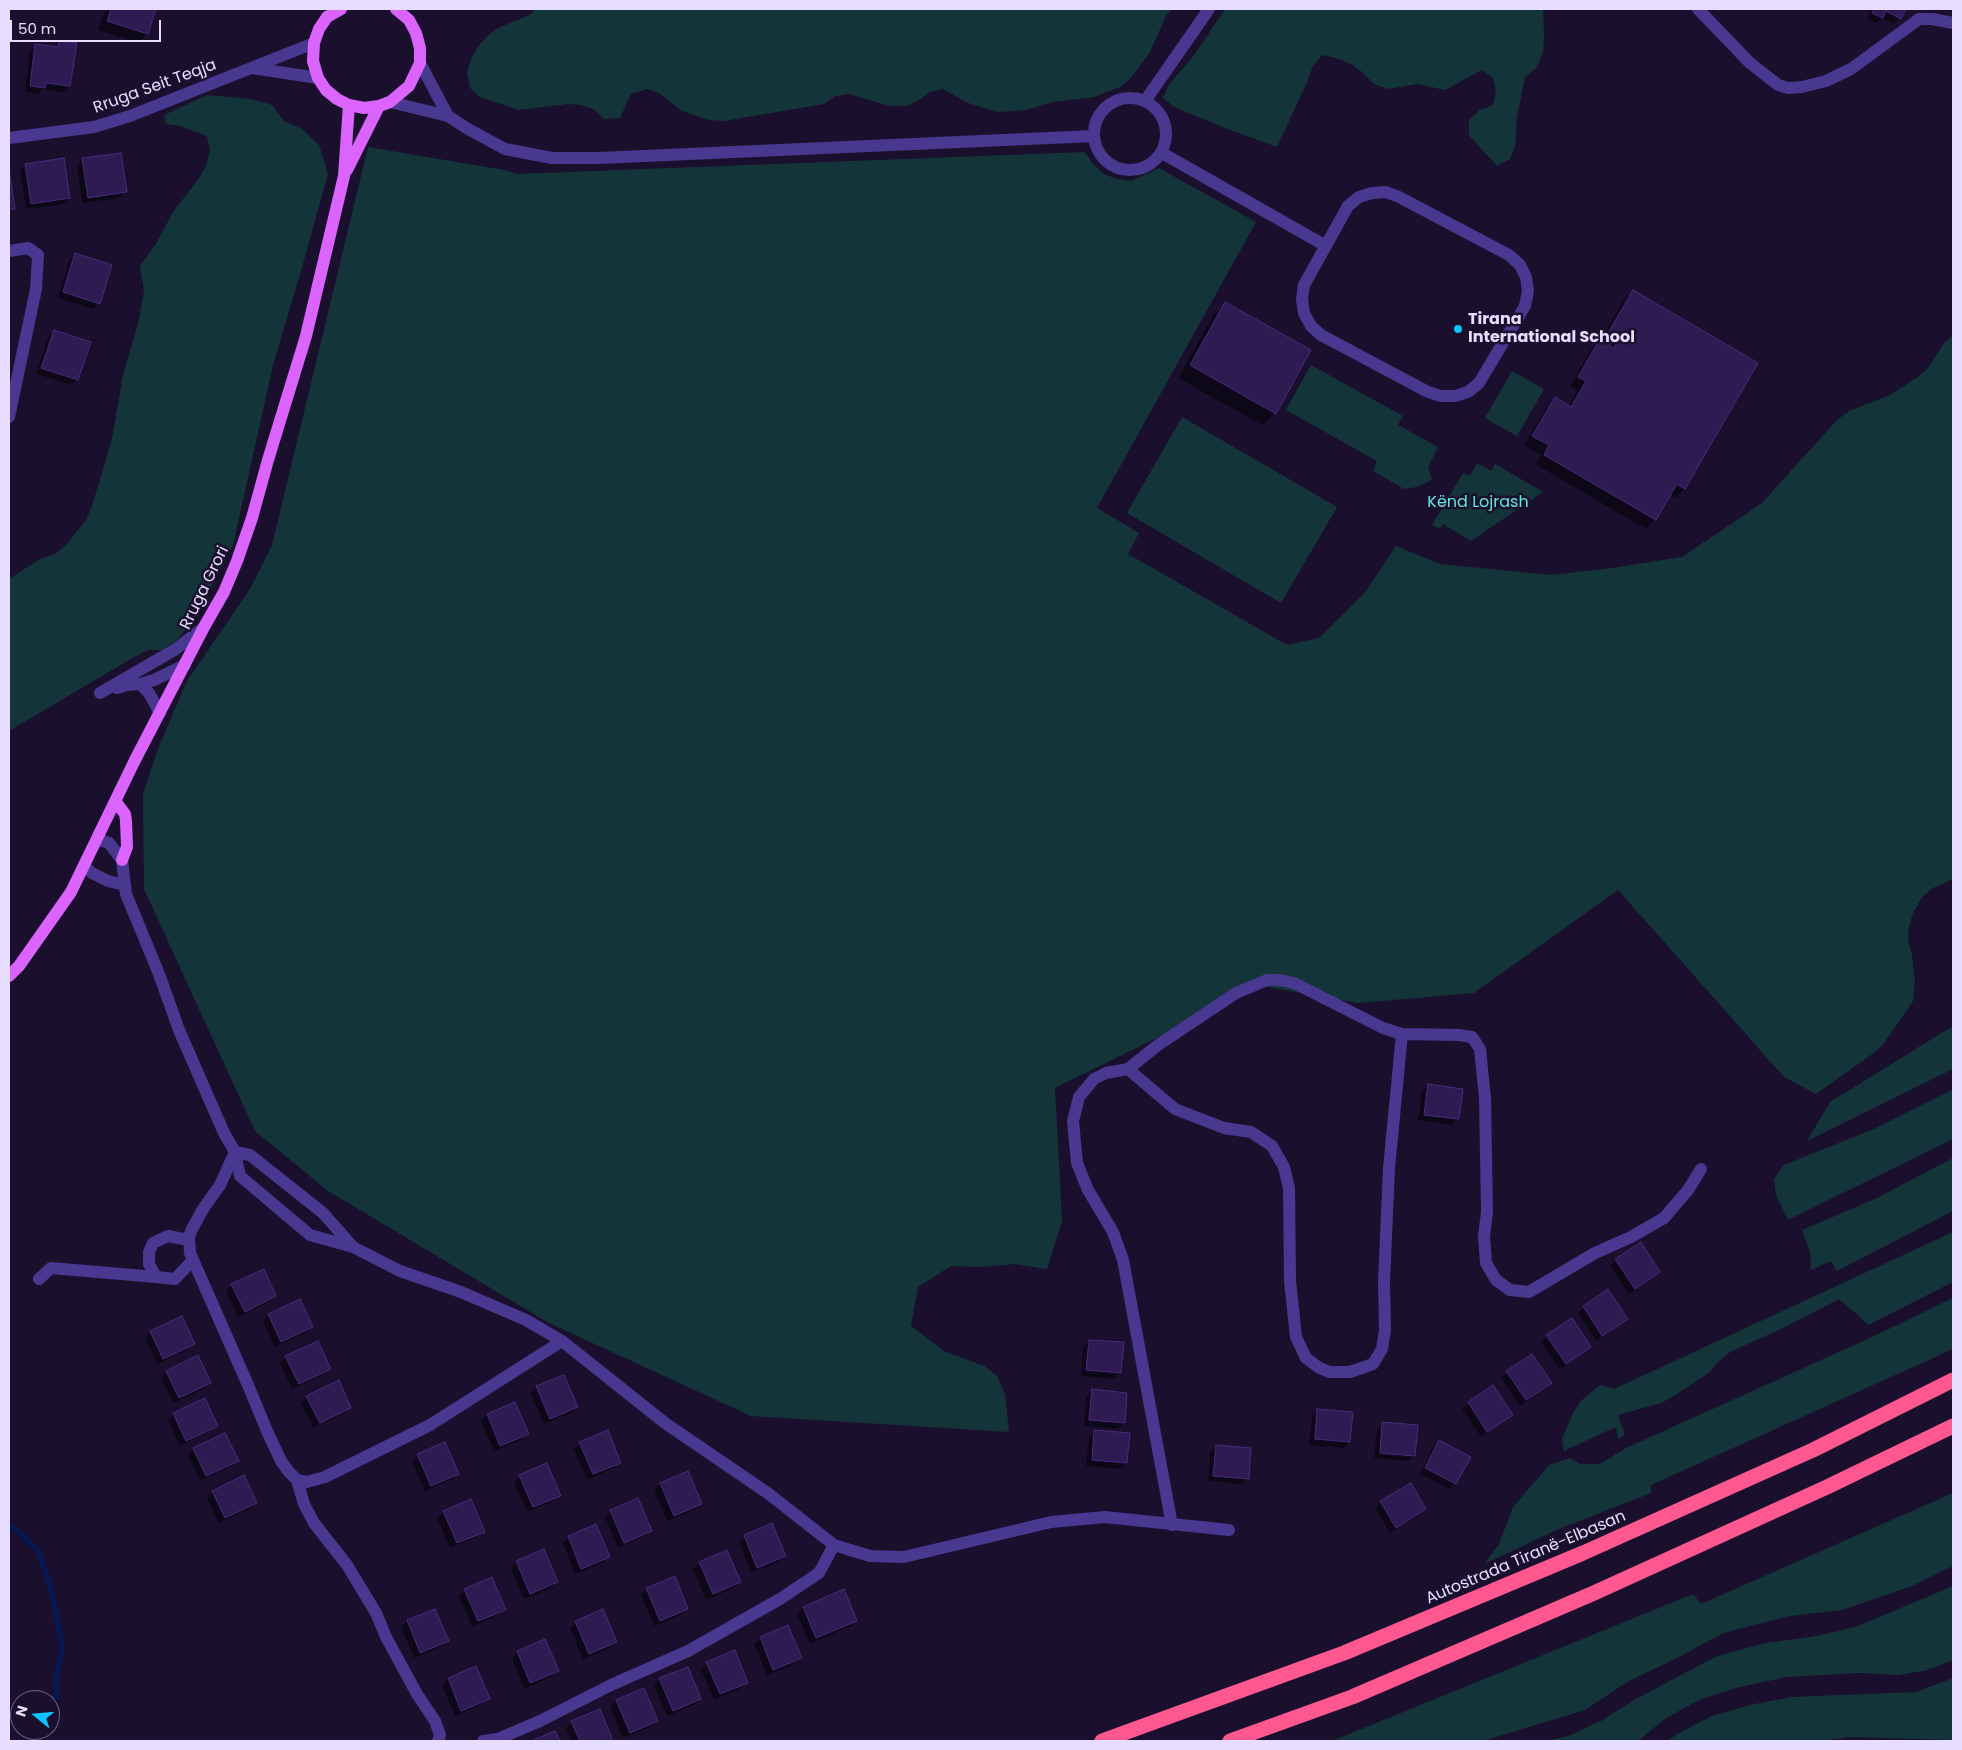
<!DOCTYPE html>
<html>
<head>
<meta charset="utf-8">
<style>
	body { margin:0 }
	#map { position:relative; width:1962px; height:1750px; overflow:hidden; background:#1a102e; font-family:Poppins,sans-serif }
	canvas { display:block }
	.frame { position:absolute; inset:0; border:10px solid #e6ddff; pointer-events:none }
	.north { position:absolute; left:10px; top:1690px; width:50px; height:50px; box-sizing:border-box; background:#1a102e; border:1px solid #6c6282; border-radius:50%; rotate:287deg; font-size:14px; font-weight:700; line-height:20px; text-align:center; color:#e6ddff }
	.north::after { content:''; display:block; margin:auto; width:18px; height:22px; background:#09c4ff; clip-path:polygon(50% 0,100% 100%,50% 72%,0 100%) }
	.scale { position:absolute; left:10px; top:20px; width:151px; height:22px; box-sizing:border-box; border:2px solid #e6ddff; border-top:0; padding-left:6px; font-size:15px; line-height:18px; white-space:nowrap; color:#e6ddff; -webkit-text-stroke:4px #1a102e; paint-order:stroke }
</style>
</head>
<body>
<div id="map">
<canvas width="1962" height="1750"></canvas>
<div class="frame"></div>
<div class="north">N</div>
<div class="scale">50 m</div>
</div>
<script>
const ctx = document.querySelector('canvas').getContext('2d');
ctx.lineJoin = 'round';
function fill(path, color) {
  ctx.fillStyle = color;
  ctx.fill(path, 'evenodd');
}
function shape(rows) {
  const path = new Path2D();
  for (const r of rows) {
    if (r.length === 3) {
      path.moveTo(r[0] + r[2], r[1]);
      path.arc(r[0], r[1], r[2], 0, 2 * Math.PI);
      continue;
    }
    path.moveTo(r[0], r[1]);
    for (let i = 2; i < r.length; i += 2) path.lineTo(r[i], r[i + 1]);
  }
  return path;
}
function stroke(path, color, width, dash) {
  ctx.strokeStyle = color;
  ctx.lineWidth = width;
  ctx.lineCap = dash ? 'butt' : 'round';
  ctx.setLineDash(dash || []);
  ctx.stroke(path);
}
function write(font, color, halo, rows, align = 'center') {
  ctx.font = font + ' Poppins,sans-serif';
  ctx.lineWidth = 5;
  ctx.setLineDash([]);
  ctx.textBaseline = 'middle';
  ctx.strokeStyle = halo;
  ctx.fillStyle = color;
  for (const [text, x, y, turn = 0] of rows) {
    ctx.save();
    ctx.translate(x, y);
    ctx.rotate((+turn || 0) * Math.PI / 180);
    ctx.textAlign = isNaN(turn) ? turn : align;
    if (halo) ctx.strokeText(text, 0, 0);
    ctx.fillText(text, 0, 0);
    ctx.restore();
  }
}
const green = shape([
	[535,9,1172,9,1166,16,1150,52,1131,78,1120,87,1094,97,1053,102,1026,110,998,112,968,103,943,89,930,92,919,100,907,106,890,106,849,94,835,96,824,104,724,121,709,120,682,111,659,93,647,89,631,94,620,118,604,119,594,109,581,105,568,104,519,110,480,97,470,88,467,72,471,59,478,47,488,35,500,27,530,15],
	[1225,9,1543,9,1544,38,1543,52,1537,67,1525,77,1517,117,1515,146,1510,159,1497,166,1469,135,1469,120,1480,110,1493,105,1496,92,1493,78,1482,70,1445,90,1418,84,1388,89,1374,84,1362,72,1351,64,1336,58,1322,55,1313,66,1307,82,1277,147,1225,128,1174,107,1163,98,1168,86,1195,54],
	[207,95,251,99,272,105,284,121,302,129,319,145,328,174,301,271,273,365,233,545,194,620,175,642,162,650,148,650,134,657,9,731,9,579,40,559,55,554,66,545,86,520,92,506,112,439,123,375,138,324,144,291,140,266,157,242,173,212,200,177,207,163,210,150,207,136,181,126,166,124,164,115],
	[368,147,504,170,517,174,1085,152,1093,164,1104,174,1117,179,1131,181,1159,168,1256,222,1097,508,1139,533,1128,554,1287,645,1319,638,1364,594,1396,546,1440,564,1551,575,1612,568,1682,557,1762,503,1837,420,1849,411,1890,395,1918,377,1928,368,1944,343,1953,335,1953,879,1931,889,1922,897,1913,913,1909,926,1908,941,1912,955,1915,981,1913,1001,1882,1046,1871,1055,1816,1094,1784,1077,1618,890,1474,993,1358,1003,1262,986,1055,1088,1062,1221,1047,1269,1014,1264,982,1267,951,1266,918,1287,911,1326,944,1351,984,1366,997,1376,1005,1394,1009,1432,751,1416,549,1323,328,1191,255,1131,144,889,143,794,157,751,187,681,250,589,272,545],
	[1311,365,1403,416,1398,425,1438,447,1428,467,1432,480,1417,487,1404,489,1373,471,1377,461,1286,410],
	[1512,371,1544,389,1517,436,1485,418],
	[1182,417,1337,507,1281,603,1127,513],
	[1477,463,1491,471,1495,464,1543,492,1471,541,1443,524,1440,529,1432,525,1463,473,1470,476],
	[1953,1026,1953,1069,1807,1141,1830,1102],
	[1953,1089,1953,1139,1788,1220,1776,1195,1774,1179,1784,1165,1874,1129],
	[1953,1158,1953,1211,1837,1271,1831,1261,1811,1270,1810,1252,1802,1230,1877,1198],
	[1953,1232,1953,1282,1868,1325,1859,1316,1839,1299,1783,1328,1730,1352,1719,1361,1710,1372,1674,1396,1661,1403,1618,1415,1625,1435,1618,1439,1616,1427,1564,1451,1562,1439,1573,1413,1582,1400,1600,1385,1614,1389],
	[1953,1298,1953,1349,1651,1485,1651,1493,1559,1529,1484,1564,1499,1544,1513,1507,1549,1465,1570,1458,1580,1464,1600,1464,1626,1448,1870,1338],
	[1953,1493,1953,1566,1912,1586,1842,1610,1790,1616,1723,1633,1683,1655,1627,1682,1585,1710,1483,1741,1332,1741,1693,1594,1701,1604],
	[1953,1586,1953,1660,1928,1670,1898,1675,1859,1673,1786,1677,1736,1688,1701,1699,1666,1718,1638,1741,1547,1741,1568,1736,1603,1720,1634,1700,1717,1656,1766,1643,1817,1636,1858,1626],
	[1953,1678,1953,1740,1850,1737,1820,1741,1667,1741,1679,1733,1712,1716,1750,1705,1792,1697,1916,1692]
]);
const shadow = shape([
	[109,9,158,9,153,15,147,33,138,43,98,30,103,14],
	[1863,9,1904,9,1900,18,1894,24,1881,18,1876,23,1867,19,1870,12],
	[60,43,69,86,63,92,42,89,38,94,25,92,30,51,36,45,55,47],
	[83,160,125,192,119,198,82,203,77,166],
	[26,165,69,198,63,204,26,209,20,171],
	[9,177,13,208,9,213],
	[75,255,99,303,93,309,58,298,69,261],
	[1633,292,1684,489,1675,498,1670,495,1655,519,1646,529,1535,464,1541,455,1524,445,1546,408,1555,399,1568,407,1577,391,1570,386,1591,350,1600,341,1623,301],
	[1226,303,1275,413,1262,425,1178,378,1213,316],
	[54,331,77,379,71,385,36,374,48,337],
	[1428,1085,1457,1119,1451,1125,1418,1120,1422,1091],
	[1616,1260,1659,1272,1629,1294,1610,1266],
	[232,1285,275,1296,269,1302,238,1317,226,1291],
	[1608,1291,1626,1318,1596,1341,1578,1313],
	[269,1315,312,1327,306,1333,275,1347,263,1321],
	[151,1332,193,1343,187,1349,157,1364,145,1338],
	[1547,1336,1590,1347,1560,1369,1541,1342],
	[1089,1341,1120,1372,1114,1379,1081,1376,1083,1347],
	[286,1357,329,1369,323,1375,292,1389,280,1363],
	[167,1372,210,1383,204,1389,173,1403,161,1378],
	[1507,1372,1550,1383,1520,1406,1501,1378],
	[537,1387,577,1407,571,1413,544,1424,531,1393],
	[1492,1387,1511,1415,1481,1437,1462,1409],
	[1092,1391,1124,1423,1118,1429,1084,1426,1086,1397],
	[307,1397,350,1408,344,1414,313,1428,301,1403],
	[205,1400,216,1425,210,1431,180,1446,168,1420,174,1414],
	[1318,1410,1349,1442,1343,1448,1309,1445,1312,1416],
	[487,1415,527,1434,521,1440,494,1451,481,1421],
	[1383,1424,1414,1455,1408,1461,1374,1458,1377,1430],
	[1095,1431,1126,1463,1120,1469,1086,1466,1089,1437],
	[1439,1442,1455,1483,1449,1489,1420,1474,1433,1448],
	[580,1443,620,1462,614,1468,587,1480,574,1449],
	[1216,1447,1247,1478,1241,1484,1208,1481,1210,1453],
	[194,1449,237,1460,231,1466,200,1481,188,1455],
	[418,1455,458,1474,452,1480,425,1491,412,1461],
	[687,1473,700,1504,694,1510,667,1521,654,1490,660,1484],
	[520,1476,560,1495,554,1501,527,1512,514,1482],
	[213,1492,256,1503,250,1509,219,1523,207,1498],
	[1381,1502,1425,1509,1419,1515,1390,1533,1375,1508],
	[611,1511,651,1530,645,1536,618,1548,605,1517],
	[443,1512,483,1531,477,1537,450,1548,437,1518],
	[745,1536,784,1556,778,1562,751,1573,739,1542],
	[569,1537,608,1557,602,1563,575,1574,563,1543],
	[517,1562,557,1582,551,1588,524,1599,511,1568],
	[699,1563,739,1582,733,1588,706,1600,693,1569],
	[647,1589,687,1609,681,1615,654,1626,641,1595],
	[465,1590,504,1609,498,1615,472,1627,459,1596],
	[843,1591,856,1620,850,1626,810,1644,797,1614,803,1608],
	[434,1610,447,1641,441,1647,414,1658,401,1627,407,1621],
	[576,1622,616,1642,610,1648,583,1659,570,1628],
	[787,1627,800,1658,794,1664,767,1675,754,1644,760,1638],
	[518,1652,557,1671,551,1677,524,1689,512,1658],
	[707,1663,747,1682,741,1688,714,1700,701,1669],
	[448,1679,488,1698,482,1704,455,1716,442,1685],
	[660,1679,700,1699,694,1705,667,1716,654,1685],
	[644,1690,656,1721,650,1727,623,1738,610,1707,616,1701],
	[599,1710,612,1741,572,1741,566,1728,572,1722]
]);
const stream = shape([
	[9,1525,17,1530,37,1550,49,1581,56,1612,62,1649,57,1672,56,1697,50,1716],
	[33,1741,41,1730]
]);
const building = shape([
	[111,9,160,9,156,9,148,34,107,21,111,9],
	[1874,9,1906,9,1901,19,1886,11,1883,18,1872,13,1874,9],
	[59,41,77,43,70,86,46,83,45,88,30,86,35,44,58,47,59,41],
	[121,153,127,192,88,198,82,158,121,153],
	[64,158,70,198,31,204,25,164,64,158],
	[9,169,15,209,9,209,9,169],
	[75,253,112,265,100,304,63,292,75,253],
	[1633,290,1758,363,1685,489,1677,484,1656,520,1544,455,1549,445,1532,436,1555,397,1571,407,1586,381,1578,377,1600,339,1614,348,1619,339,1608,333,1633,290],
	[1225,302,1311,350,1276,414,1190,365,1225,302],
	[54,330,91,342,78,380,41,368,54,330],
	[1428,1084,1463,1089,1459,1119,1424,1115,1428,1084],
	[1641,1242,1660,1272,1635,1289,1615,1259,1641,1242],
	[264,1269,276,1296,245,1312,231,1284,264,1269],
	[1608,1289,1628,1319,1602,1336,1583,1306,1608,1289],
	[300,1299,313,1327,281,1342,268,1314,300,1299],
	[182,1316,195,1344,163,1359,150,1331,182,1316],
	[1572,1318,1591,1347,1566,1364,1546,1335,1572,1318],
	[1089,1340,1124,1342,1121,1373,1086,1370,1089,1340],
	[318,1341,331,1369,299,1384,285,1356,318,1341],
	[1532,1354,1552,1383,1526,1400,1506,1371,1532,1354],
	[198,1355,211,1383,179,1398,166,1371,198,1355],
	[564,1375,578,1407,550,1419,536,1386,564,1375],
	[339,1380,351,1408,320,1423,306,1396,339,1380],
	[1493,1385,1513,1415,1487,1432,1468,1402,1493,1385],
	[1092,1389,1127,1393,1125,1423,1089,1420,1092,1389],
	[205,1398,218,1426,186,1441,173,1413,205,1398],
	[515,1402,529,1434,500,1446,487,1414,515,1402],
	[1317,1409,1353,1412,1350,1442,1315,1439,1317,1409],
	[1382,1422,1418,1425,1415,1456,1380,1453,1382,1422],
	[608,1430,621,1463,593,1474,579,1442,608,1430],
	[1094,1430,1130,1433,1127,1463,1092,1460,1094,1430],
	[225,1433,239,1461,206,1476,193,1448,225,1433],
	[1439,1440,1471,1457,1456,1484,1425,1468,1439,1440],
	[445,1442,459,1474,431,1486,417,1454,445,1442],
	[1216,1445,1251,1448,1249,1479,1213,1476,1216,1445],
	[547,1463,561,1496,533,1507,519,1475,547,1463],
	[688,1471,702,1504,674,1516,660,1483,688,1471],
	[244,1475,257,1503,225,1518,212,1491,244,1475],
	[1411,1483,1426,1509,1396,1528,1380,1501,1411,1483],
	[638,1498,652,1531,624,1543,610,1510,638,1498],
	[471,1499,485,1532,457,1543,443,1511,471,1499],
	[772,1523,786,1556,757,1568,744,1535,772,1523],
	[596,1524,610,1557,581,1569,568,1536,596,1524],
	[544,1549,558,1582,530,1594,516,1561,544,1549],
	[727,1550,741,1582,713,1594,699,1562,727,1550],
	[675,1576,688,1609,660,1621,646,1588,675,1576],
	[492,1577,506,1610,478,1621,464,1589,492,1577],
	[844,1589,857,1621,816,1638,803,1607,844,1589],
	[435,1609,449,1641,420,1653,407,1620,435,1609],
	[603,1609,617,1642,589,1654,575,1621,603,1609],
	[788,1625,802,1658,773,1670,760,1637,788,1625],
	[545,1639,559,1671,530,1683,517,1651,545,1639],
	[735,1650,748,1683,720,1694,706,1662,735,1650],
	[476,1666,490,1699,461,1711,448,1678,476,1666],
	[688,1667,701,1699,673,1711,659,1678,688,1667],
	[644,1688,658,1721,630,1733,616,1700,644,1688],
	[600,1709,613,1741,580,1741,571,1721,600,1709],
	[555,1731,560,1741,531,1741,555,1731]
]);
const minor = shape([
	[1698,9,1750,63,1778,85,1788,88,1802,87,1826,81,1851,69,1919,19,1932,19,1953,23],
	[420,63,448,116],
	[252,68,318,78],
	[1130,134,36],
	[1145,101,1209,9],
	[390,102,448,116,468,129,505,149,552,158,599,158,1094,136],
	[9,138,94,127,130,116,314,43],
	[1162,153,1326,246],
	[1386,192,1399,197,1509,255,1520,265,1526,277,1528,291,1525,306,1479,383,1468,392,1455,396,1441,396,1428,392,1321,335,1311,326,1304,313,1302,299,1304,285,1348,206,1359,197,1372,193,1386,192],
	[9,251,28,248,38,255,36,289,9,417],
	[140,684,154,680,185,665],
	[117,688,127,685,140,684,149,693,160,713],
	[100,693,176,649,204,627],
	[97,839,109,843,122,860,126,894,159,974,179,1030,224,1133,235,1152,240,1176,310,1235,353,1247,400,1271,461,1292,526,1320,562,1341,665,1423,769,1494,834,1545,870,1556,904,1557,1051,1522,1105,1517,1229,1530],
	[84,866,92,873,108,881,125,885],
	[1128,1069,1158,1045,1236,993,1267,980,1280,980,1294,983,1383,1028,1402,1034,1459,1035,1472,1037,1480,1049,1485,1098,1487,1212,1484,1237,1486,1263,1496,1280,1510,1290,1529,1292,1595,1253,1631,1237,1664,1218,1688,1190,1701,1169],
	[235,1152,220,1185,203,1209,192,1229,189,1237,190,1253,248,1385,267,1431,281,1461,289,1472,297,1480,307,1482,325,1477,430,1425,562,1341],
	[235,1152,250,1155,323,1213,353,1247],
	[189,1237,183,1239,168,1236,153,1243,149,1252,149,1264,156,1277,175,1279,192,1261],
	[39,1279,51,1268,156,1277],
	[297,1480,304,1504,314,1523,347,1565,376,1613,386,1637,417,1694,435,1721,440,1735,438,1741],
	[1172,1525,1123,1260,1113,1232,1088,1190,1077,1163,1073,1121,1079,1097,1094,1079,1106,1073,1128,1069,1175,1109,1224,1128,1251,1132,1272,1146,1284,1167,1289,1188,1290,1281,1296,1337,1306,1358,1318,1367,1329,1372,1350,1372,1373,1364,1382,1349,1385,1330,1384,1282,1389,1168,1402,1034],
	[483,1741,498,1739,540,1721,611,1685,688,1651,780,1599,819,1573,834,1545]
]);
const major = shape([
	[341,9,327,17,319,29,314,43,313,61,318,78,326,90,337,99,349,105,364,108,379,106,390,102,409,86,420,63,420,48,416,33,409,20,396,9],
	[347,170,379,106],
	[116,802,125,814,126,821,127,847,122,860],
	[9,976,19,966,71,892,135,760,204,627,224,592,237,561,252,518,268,460,306,336,344,176,349,105]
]);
const highway = shape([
	[1102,1741,1344,1653,1583,1553,1813,1450,1953,1380],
	[1230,1741,1352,1697,1594,1593,1827,1487,1953,1426]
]);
const markers = [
	[1458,329,5,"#09c4ff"]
];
const streetNames = [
	["Rruga Seit Teqja",155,87,-20],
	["Rruga Grori",205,588,-64],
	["Autostrada Tiranë-Elbasan",1526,1558,-23]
];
const poiNames = [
	["Tirana",1468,320],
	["International School",1468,338]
];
const parkNames = [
	["Kënd Lojrash",1478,503]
];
fill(green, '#133539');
fill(shadow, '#0007');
stroke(stream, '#071850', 6);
fill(building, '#2d1b51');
stroke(building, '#472b7e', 1);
stroke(minor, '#483890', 12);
stroke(major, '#db64ff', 12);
stroke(highway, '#ff5891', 15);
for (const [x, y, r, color] of markers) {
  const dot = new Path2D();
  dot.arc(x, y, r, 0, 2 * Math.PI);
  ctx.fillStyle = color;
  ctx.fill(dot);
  stroke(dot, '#1a102e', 2);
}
write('16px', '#e6ddff', '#1a102e', streetNames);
write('bold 16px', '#e6ddff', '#1a102e', poiNames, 'left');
write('16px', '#60e9da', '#1a102e', parkNames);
</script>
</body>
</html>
